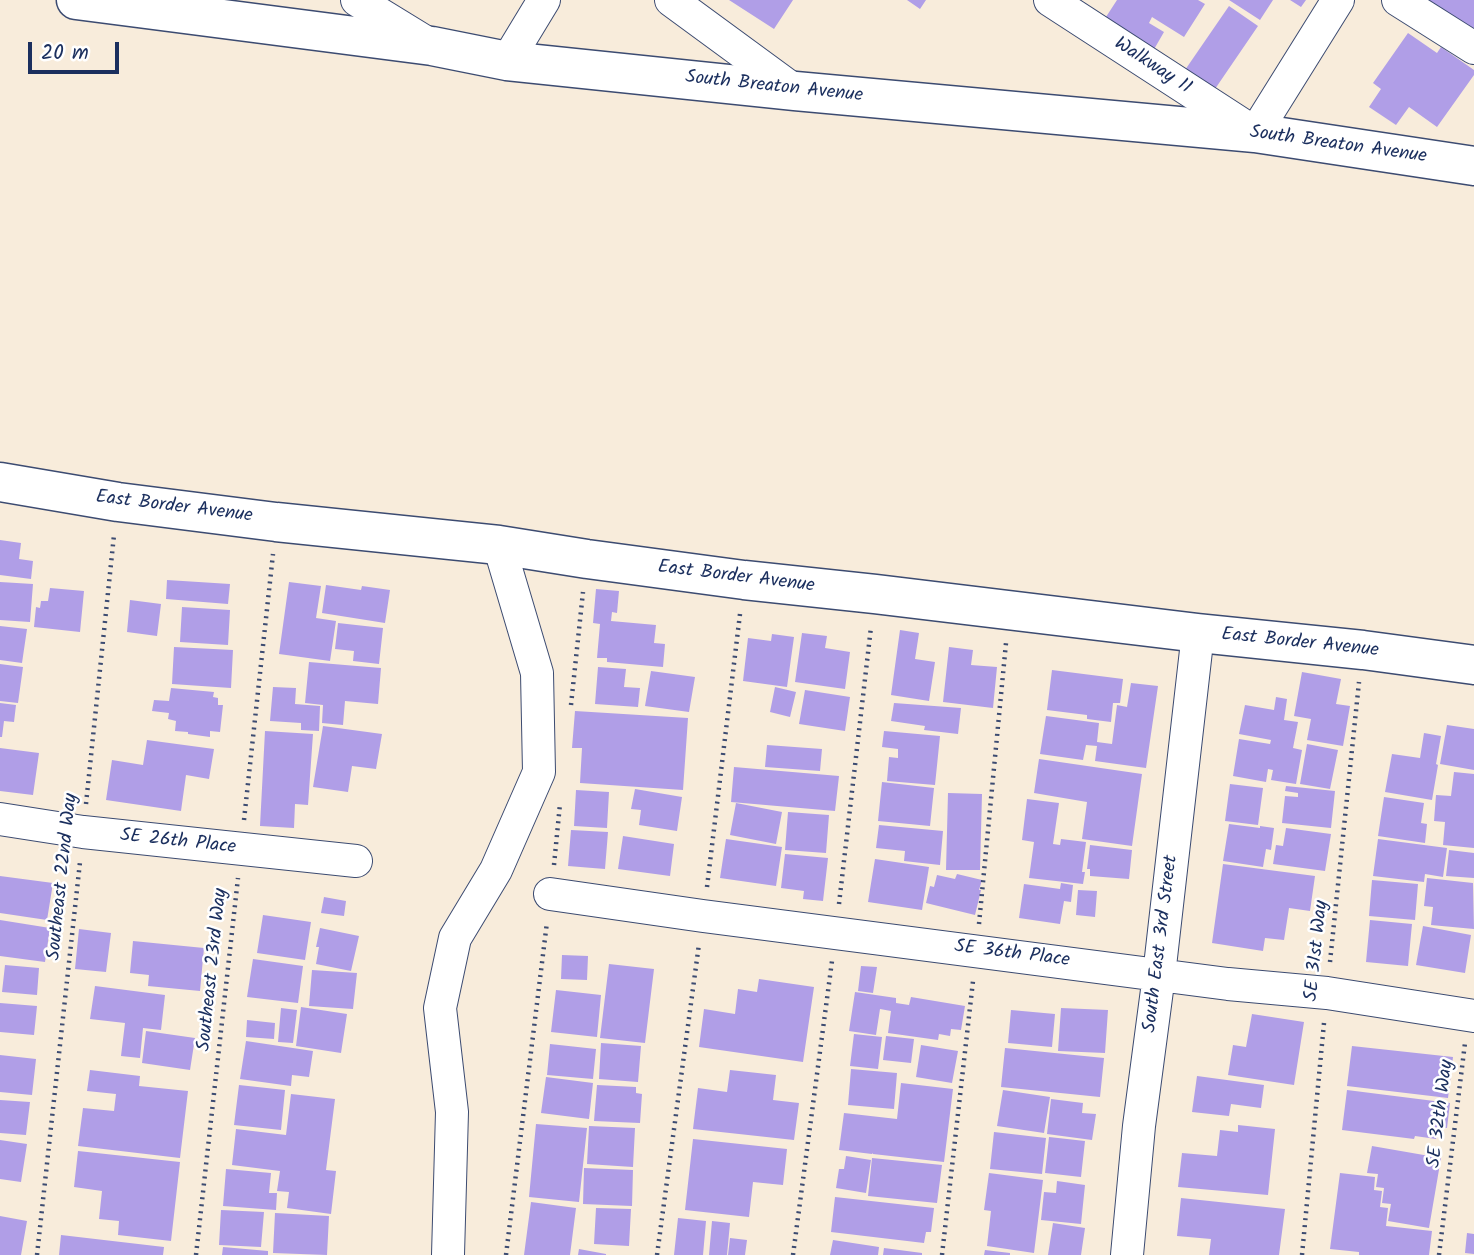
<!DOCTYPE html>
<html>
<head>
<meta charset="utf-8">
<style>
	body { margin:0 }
	#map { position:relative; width:1474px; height:1255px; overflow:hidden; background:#f8ecdb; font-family:Kalam,sans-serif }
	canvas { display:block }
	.scale { position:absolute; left:28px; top:42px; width:91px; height:32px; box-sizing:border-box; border:4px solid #1b2f5e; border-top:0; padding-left:9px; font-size:21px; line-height:24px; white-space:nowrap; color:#1b2f5e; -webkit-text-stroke:5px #fff; paint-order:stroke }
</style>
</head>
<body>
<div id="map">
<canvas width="1474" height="1255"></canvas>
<div class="scale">20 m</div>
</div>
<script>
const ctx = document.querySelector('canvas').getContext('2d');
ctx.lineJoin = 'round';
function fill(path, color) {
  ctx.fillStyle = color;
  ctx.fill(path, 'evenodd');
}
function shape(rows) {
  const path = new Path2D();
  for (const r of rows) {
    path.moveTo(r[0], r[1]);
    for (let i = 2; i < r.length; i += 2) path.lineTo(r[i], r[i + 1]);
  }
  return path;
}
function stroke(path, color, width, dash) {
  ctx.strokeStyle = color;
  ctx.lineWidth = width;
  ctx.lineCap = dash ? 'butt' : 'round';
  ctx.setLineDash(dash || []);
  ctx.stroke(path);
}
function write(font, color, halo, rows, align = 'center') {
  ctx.font = font + ' Kalam,sans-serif';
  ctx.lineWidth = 5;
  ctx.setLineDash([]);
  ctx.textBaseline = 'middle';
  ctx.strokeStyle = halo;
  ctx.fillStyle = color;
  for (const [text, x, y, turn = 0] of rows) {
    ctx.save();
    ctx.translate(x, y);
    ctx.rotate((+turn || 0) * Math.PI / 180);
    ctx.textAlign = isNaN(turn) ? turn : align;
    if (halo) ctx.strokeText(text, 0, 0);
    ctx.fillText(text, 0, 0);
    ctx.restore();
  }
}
const building = shape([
	[729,0,793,0,774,29],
	[907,0,926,0,920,9],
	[1117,0,1198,0,1205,4,1184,37,1152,17,1149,23,1164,32,1149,58,1104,20],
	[1229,0,1273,0,1260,20],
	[1290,0,1306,0,1301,7],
	[1423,0,1474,0,1474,29],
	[1229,6,1258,26,1215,89,1185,70],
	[1408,33,1437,53,1441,47,1474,70,1474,75,1437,127,1409,107,1396,125,1369,107,1381,89,1373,83],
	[0,540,21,543,19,559,33,561,31,579,0,575],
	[167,580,230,584,228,604,166,599],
	[0,582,33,584,30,622,0,620],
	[289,582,321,586,316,618,336,621,330,661,279,654],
	[326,585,361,590,362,586,390,590,385,623,322,613],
	[50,588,84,591,80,632,34,627,36,607,40,608,41,601,48,601],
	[596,589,619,591,617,613,612,612,611,621,656,625,654,643,665,644,663,667,607,662,607,658,597,658,600,624,593,623],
	[130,600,161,604,157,636,127,632],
	[182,607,230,610,228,645,180,642],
	[338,623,383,628,379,664,353,661,354,651,335,649],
	[0,626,27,629,22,663,0,660],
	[900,630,919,633,915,659,935,662,929,701,891,695],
	[802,633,827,636,825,648,850,652,845,689,795,682],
	[772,634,794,637,787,687,743,681,748,638,771,641],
	[174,647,233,650,231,688,172,684],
	[949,647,973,650,971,665,997,667,993,708,943,702],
	[309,662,381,668,378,704,345,701,343,725,322,723,323,705,305,703],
	[0,664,23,667,18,703,0,701],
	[598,667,626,669,624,687,640,688,638,707,595,704],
	[1052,670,1123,679,1120,703,1113,703,1111,722,1087,719,1087,715,1047,710],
	[651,671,695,677,689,712,645,706],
	[1302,672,1341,679,1336,704,1350,706,1343,746,1307,740,1311,719,1294,716],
	[1131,683,1158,686,1146,768,1095,761,1097,746,1086,745,1083,760,1040,754,1046,716,1099,723,1097,742,1112,744,1117,705,1127,707],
	[273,687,296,688,295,704,320,706,319,731,301,730,301,723,270,721],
	[775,687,796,692,790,717,770,712],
	[171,688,214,692,213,697,218,698,218,705,223,705,220,732,210,731,210,737,188,734,188,732,175,731,176,721,168,719,169,713,152,711,154,700,169,701],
	[805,690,850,697,845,731,799,724],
	[1276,697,1287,699,1284,720,1298,722,1293,748,1302,750,1296,784,1271,780,1273,770,1268,769,1266,782,1233,776,1239,739,1270,744,1271,740,1239,734,1245,705,1274,710],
	[0,703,16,705,14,722,4,721,2,737,0,737],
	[894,703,961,708,958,734,924,730,925,726,891,721],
	[575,711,688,718,683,790,580,783,582,748,572,748],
	[1447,725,1474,729,1474,770,1440,764],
	[323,726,382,734,376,769,352,766,348,792,313,787],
	[265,731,313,734,308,805,295,804,294,828,260,826],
	[884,731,940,736,935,785,887,781,889,757,898,758,898,749,882,747],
	[1424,733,1441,736,1436,764,1438,765,1432,800,1385,792,1392,754,1420,758],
	[147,740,214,749,209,779,186,775,181,811,106,800,112,760,143,765],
	[1307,744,1338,750,1330,789,1300,784],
	[767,745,822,749,820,771,765,767],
	[0,748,39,753,33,795,0,791],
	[1039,759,1142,774,1132,846,1082,839,1087,802,1034,793],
	[734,767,839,776,835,811,731,802],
	[1454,772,1474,774,1474,848,1443,845,1445,822,1434,821,1436,795,1451,796],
	[882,782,934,788,930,826,878,821],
	[1230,784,1263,788,1258,825,1225,821],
	[1286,786,1335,791,1331,828,1282,823,1285,796,1298,797,1298,793,1285,791],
	[635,789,682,797,677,831,639,825,641,810,631,809],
	[576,790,609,792,607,828,574,826],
	[948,793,982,794,980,870,946,870],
	[1384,797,1424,803,1421,823,1427,824,1425,843,1378,836],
	[1027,799,1059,803,1053,844,1060,845,1061,839,1086,842,1082,872,1085,872,1083,884,1029,878,1034,842,1022,840],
	[736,803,782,812,776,844,730,835],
	[788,812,829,815,826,853,785,850],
	[1229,824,1260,828,1260,826,1274,828,1271,850,1266,849,1263,867,1223,861],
	[879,825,943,831,940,865,904,861,905,851,876,848],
	[1286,828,1331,834,1325,871,1273,864,1276,845,1283,846],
	[571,830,608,832,605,869,568,866],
	[623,836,674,844,670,876,618,869],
	[726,839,782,847,776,886,720,878],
	[1378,839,1447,848,1443,877,1425,874,1424,882,1373,876],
	[1090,845,1132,850,1129,879,1090,876,1090,869,1087,869],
	[1449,850,1474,853,1474,878,1446,876],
	[785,854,828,858,823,901,803,899,804,891,781,888],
	[875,859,929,867,922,910,868,902],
	[1223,864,1315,876,1310,911,1289,908,1284,940,1265,938,1263,951,1212,943],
	[957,874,982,880,979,890,981,890,975,915,926,903,930,886,934,887,937,875,955,879],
	[0,876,53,883,47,920,0,913],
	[1427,878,1473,883,1474,929,1431,925,1433,907,1424,906],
	[1372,880,1418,884,1415,920,1369,916],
	[1061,883,1073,885,1071,902,1064,901,1060,924,1019,918,1024,884,1060,889],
	[1078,890,1097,891,1095,917,1076,915],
	[324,897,346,901,344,916,321,913],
	[263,915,311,922,305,960,257,953],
	[0,920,50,928,45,962,0,956],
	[1370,920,1412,924,1408,966,1366,962],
	[1423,926,1471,935,1465,973,1416,965],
	[320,928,359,936,351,971,316,964,319,947,316,947],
	[79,929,111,933,106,972,75,969],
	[133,941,204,948,200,991,148,986,149,975,130,973],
	[562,955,588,956,587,980,561,979],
	[253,959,303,966,298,1003,247,997],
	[609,964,654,969,645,1043,600,1038],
	[5,965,39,968,37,995,2,992],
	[861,966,877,967,873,993,858,991],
	[312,970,357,973,353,1009,309,1006],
	[759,979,814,987,803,1062,699,1047,704,1009,735,1014,738,989,757,992],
	[95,986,165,995,161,1030,143,1028,140,1058,121,1056,125,1023,90,1019],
	[556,990,601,995,597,1037,551,1032],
	[855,992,896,998,896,1003,909,1005,911,997,965,1006,961,1030,951,1029,950,1036,939,1034,938,1040,888,1033,891,1011,880,1009,876,1035,849,1031],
	[0,1003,37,1006,34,1035,0,1032],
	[301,1007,347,1014,341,1053,296,1046],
	[281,1008,297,1010,293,1043,278,1042],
	[1061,1008,1108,1010,1105,1053,1058,1051],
	[1011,1010,1055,1014,1052,1047,1008,1043],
	[1252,1014,1304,1022,1294,1085,1228,1075,1233,1045,1246,1047],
	[247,1020,275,1023,274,1039,246,1037],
	[146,1031,195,1038,190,1070,142,1063],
	[854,1034,882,1037,878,1069,850,1066],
	[886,1036,914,1039,911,1063,883,1060],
	[246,1041,313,1051,309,1077,292,1075,291,1086,240,1079],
	[601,1043,641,1046,638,1082,599,1079],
	[550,1044,596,1049,593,1079,547,1075],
	[921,1045,958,1051,952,1083,916,1077],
	[1352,1046,1453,1057,1448,1098,1347,1086],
	[1005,1048,1104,1058,1100,1097,1001,1087],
	[0,1055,36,1059,32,1095,0,1092],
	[851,1069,897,1073,894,1109,848,1105],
	[90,1070,140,1076,139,1086,188,1091,180,1158,78,1146,83,1108,114,1111,116,1094,87,1091],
	[730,1070,776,1075,773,1100,799,1103,794,1140,693,1129,698,1088,727,1092],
	[1197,1076,1264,1085,1261,1108,1231,1104,1229,1116,1192,1112],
	[546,1077,593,1083,589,1119,541,1113],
	[901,1083,953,1089,944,1162,873,1154,872,1153,872,1154,839,1150,844,1113,897,1119],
	[239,1085,285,1090,281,1130,234,1125],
	[597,1085,636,1087,636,1093,642,1094,640,1123,594,1121],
	[1003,1090,1050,1097,1044,1133,997,1126],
	[1347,1090,1450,1103,1447,1128,1438,1127,1436,1139,1415,1136,1414,1139,1342,1130],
	[291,1094,335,1099,326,1170,336,1171,331,1214,287,1208,289,1192,277,1191,280,1171,232,1165,236,1129,286,1135],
	[1051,1099,1083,1103,1082,1113,1096,1114,1092,1140,1047,1134],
	[0,1100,30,1102,26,1135,0,1133],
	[536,1124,587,1128,579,1202,529,1197],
	[1238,1125,1275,1129,1268,1195,1178,1187,1182,1153,1217,1156,1220,1130,1238,1132],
	[589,1126,635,1128,633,1167,587,1164],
	[994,1132,1046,1138,1042,1174,990,1169],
	[1049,1137,1085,1141,1081,1177,1045,1173],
	[693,1139,787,1149,783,1185,753,1182,749,1217,685,1210],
	[0,1140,27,1144,21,1182,0,1179],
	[1372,1146,1441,1158,1429,1228,1388,1221,1391,1204,1382,1203,1384,1188,1376,1187,1378,1174,1367,1173],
	[78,1151,180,1162,171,1241,118,1235,119,1221,99,1219,102,1191,74,1187],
	[846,1156,871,1160,866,1193,836,1188,839,1169,844,1169],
	[872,1158,942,1165,937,1203,868,1196],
	[584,1168,633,1170,632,1206,583,1204],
	[226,1169,271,1173,269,1193,277,1193,276,1210,223,1206],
	[989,1173,1043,1180,1034,1253,987,1246,991,1211,984,1210],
	[1340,1173,1375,1177,1374,1190,1382,1191,1380,1207,1388,1208,1386,1226,1432,1231,1429,1255,1359,1255,1359,1252,1330,1249],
	[1057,1181,1085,1185,1081,1224,1041,1220,1044,1192,1056,1193],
	[835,1197,934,1208,931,1232,926,1232,924,1243,831,1232],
	[1181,1198,1285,1209,1279,1255,1209,1255,1211,1239,1177,1236],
	[531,1202,576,1208,570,1255,524,1255],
	[596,1208,631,1209,629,1246,594,1244],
	[221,1210,264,1212,261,1247,219,1245],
	[275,1213,329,1216,327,1255,273,1253],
	[0,1216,27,1221,21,1255,0,1255],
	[678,1218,706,1221,703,1255,674,1255],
	[712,1221,730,1223,727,1255,709,1255],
	[1053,1223,1085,1228,1081,1255,1048,1255],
	[1467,1233,1474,1234,1474,1254,1465,1253],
	[61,1235,164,1247,163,1255,59,1255],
	[730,1238,747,1240,745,1255,728,1255],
	[833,1240,879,1247,878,1255,830,1255],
	[223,1247,268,1251,268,1255,222,1255],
	[884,1248,922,1253,922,1255,883,1255],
	[579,1249,606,1254,606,1255,578,1255],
	[985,1250,1010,1253,1010,1255,984,1255]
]);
const path = shape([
	[571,705,583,592],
	[86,804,114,535],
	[244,820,273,554],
	[554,865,560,804],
	[707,887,740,614],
	[839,904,871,627],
	[979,924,1006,643],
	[1330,962,1359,682],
	[37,1255,80,862],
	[196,1255,238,878],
	[506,1255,547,922],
	[657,1255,699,944],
	[793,1255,832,961],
	[942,1255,973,981],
	[1302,1255,1324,1023],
	[1439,1255,1465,1043]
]);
const minor = shape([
	[357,0,427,43],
	[671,0,795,91],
	[1050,0,1255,133,1338,0],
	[1398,0,1474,48],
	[507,61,544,0],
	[0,819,83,832,356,861],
	[550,894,703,916,1228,984,1327,993,1474,1016],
	[448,1255,452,1112,440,1008,455,938,496,870,539,772,537,673,499,545],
	[1127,1255,1139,1126,1159,975,1198,633]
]);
const tertiary = shape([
	[76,0,432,46,507,61,795,91,1255,133,1474,166],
	[0,482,118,502,276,522,499,545,587,559,744,580,875,594,1198,633,1363,650,1474,665]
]);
const streetNames = [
	["Walkway 11",1152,67,33],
	["South Breaton Avenue",774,88,6],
	["South Breaton Avenue",1338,146,8],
	["East Border Avenue",174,508,7],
	["East Border Avenue",736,578,7],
	["East Border Avenue",1300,644,6],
	["SE 26th Place",178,843,6],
	["Southeast 22nd Way",64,877,-84],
	["South East 3rd Street",1162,944,-83],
	["SE 31st Way",1318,951,-84],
	["SE 36th Place",1012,955,7],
	["Southeast 23rd Way",214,970,-84],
	["SE 32th Way",1442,1114,-83]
];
fill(building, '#b09ee7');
stroke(minor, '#3c4b71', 34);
stroke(tertiary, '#3c4b71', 41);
stroke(path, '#3c4b71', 4.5, [2, 5]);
stroke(minor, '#fff', 32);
stroke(tertiary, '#fff', 38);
write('19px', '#1b2f5e', '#fff', streetNames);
</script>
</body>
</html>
